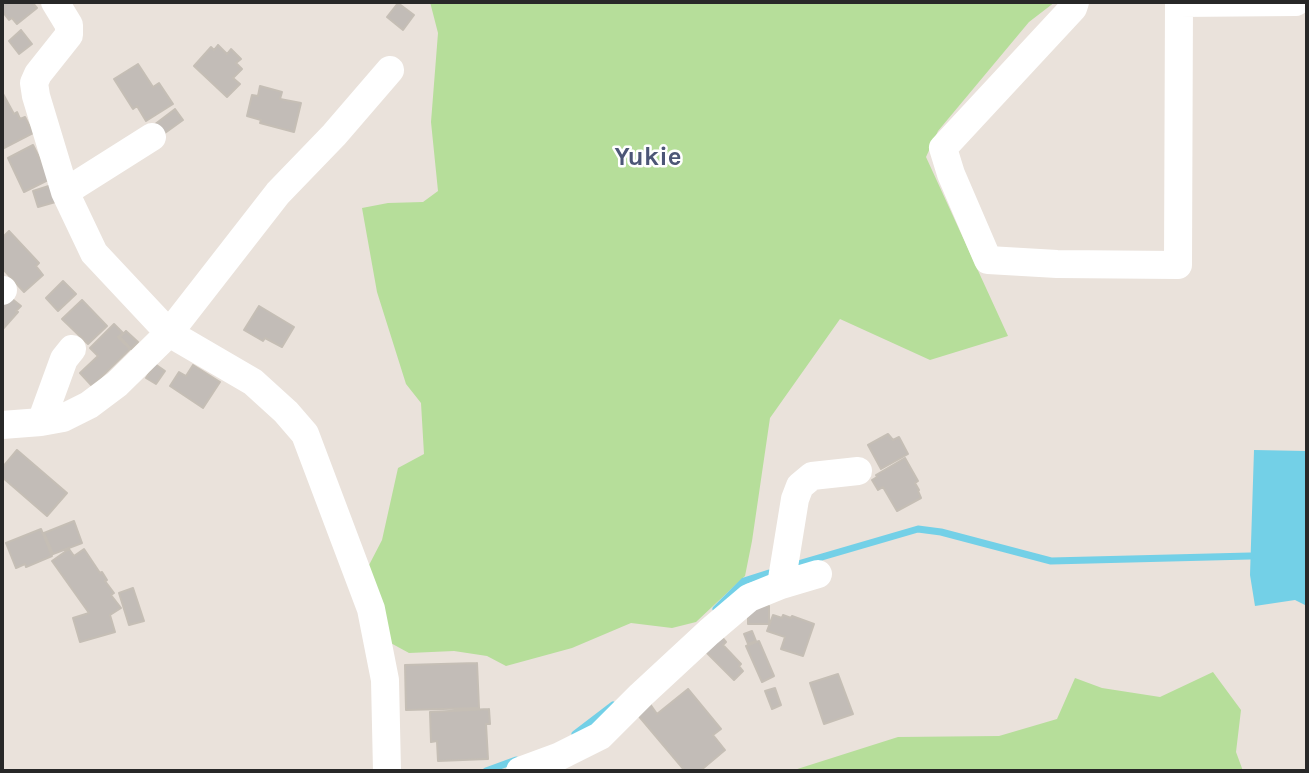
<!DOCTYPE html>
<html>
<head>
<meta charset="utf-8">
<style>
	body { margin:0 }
	#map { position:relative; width:1309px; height:773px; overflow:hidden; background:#eae2db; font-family:Karla,sans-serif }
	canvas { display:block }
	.frame { position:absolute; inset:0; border:4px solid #282828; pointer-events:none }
</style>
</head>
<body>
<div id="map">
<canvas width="1309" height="773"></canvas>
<div class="frame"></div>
</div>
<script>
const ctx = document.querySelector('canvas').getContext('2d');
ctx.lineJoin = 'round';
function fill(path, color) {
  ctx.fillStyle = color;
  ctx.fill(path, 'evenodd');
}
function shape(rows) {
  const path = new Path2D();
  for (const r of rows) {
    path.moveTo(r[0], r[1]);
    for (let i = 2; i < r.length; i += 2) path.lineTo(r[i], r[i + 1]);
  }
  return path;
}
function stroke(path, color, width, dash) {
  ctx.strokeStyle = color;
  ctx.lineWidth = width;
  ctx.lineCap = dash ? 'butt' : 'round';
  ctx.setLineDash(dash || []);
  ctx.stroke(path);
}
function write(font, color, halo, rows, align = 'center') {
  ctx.font = font + ' Karla,sans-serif';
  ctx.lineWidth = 5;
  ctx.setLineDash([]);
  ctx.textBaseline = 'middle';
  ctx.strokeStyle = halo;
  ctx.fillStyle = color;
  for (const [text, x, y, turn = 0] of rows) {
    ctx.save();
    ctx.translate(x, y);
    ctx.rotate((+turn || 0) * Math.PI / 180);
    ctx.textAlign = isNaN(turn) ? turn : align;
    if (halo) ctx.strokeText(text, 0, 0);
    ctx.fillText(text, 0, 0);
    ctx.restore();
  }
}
const green = shape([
	[430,2,1055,2,1029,22,938,131,926,157,1008,336,930,360,840,319,770,418,752,541,745,576,696,622,672,628,631,623,572,648,506,666,487,656,454,651,409,653,387,641,368,567,382,540,398,468,424,454,421,403,406,384,377,292,362,208,388,203,423,202,438,191,431,122,438,33],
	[1213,672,1241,710,1236,752,1243,771,791,771,898,737,999,736,1057,719,1075,678,1102,688,1160,697]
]);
const water = shape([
	[1254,450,1307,451,1307,606,1295,600,1255,606,1250,575]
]);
const stream = shape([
	[791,566,918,529,941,532,1051,561,1250,556],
	[716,609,744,581,769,573],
	[575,734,613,705],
	[486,771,516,760]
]);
const building = shape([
	[2,2,32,2,37,8,17,24,12,18,9,20,2,11,2,2],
	[398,3,414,15,403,30,387,17,398,3],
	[21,30,32,44,19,54,9,41,21,30],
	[218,45,227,54,231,49,241,59,236,63,242,69,233,78,240,84,227,97,194,66,211,47,214,50,218,45],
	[138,64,153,87,159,83,173,104,146,121,137,106,133,109,114,79,138,64],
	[260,86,282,92,280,99,301,103,294,132,260,123,261,120,247,116,252,95,258,96,260,86],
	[2,92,14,114,17,112,20,119,25,117,33,133,2,149,2,92],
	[175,109,183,120,158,138,150,128,175,109],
	[33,145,50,179,24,192,8,158,33,145],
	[55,184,59,201,38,207,33,191,55,184],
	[9,231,39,263,36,266,43,275,24,292,2,268,2,238,9,231],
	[63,281,76,294,58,311,46,298,63,281],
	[2,298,11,298,21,306,16,311,18,312,2,330,2,298],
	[82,300,107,326,88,344,62,319,82,300],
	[259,306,294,327,282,347,265,338,263,341,244,330,259,306],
	[114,324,123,333,118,337,130,349,92,386,80,373,98,356,90,348,114,324],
	[126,331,138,342,131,349,120,337,126,331],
	[155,364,165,371,156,384,146,378,155,364],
	[193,365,220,382,203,408,170,386,179,372,186,376,193,365],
	[888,434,893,440,899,437,908,454,881,469,868,445,888,434],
	[17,450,67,493,47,516,2,477,2,468,17,450],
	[905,458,918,481,915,483,919,490,918,491,921,498,897,511,883,487,878,490,872,480,877,477,876,475,905,458],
	[74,521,82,543,53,554,44,533,74,521],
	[41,529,52,556,26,567,25,564,16,568,6,543,41,529],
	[69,549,74,556,84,549,100,573,102,572,107,580,105,581,114,593,111,595,121,608,110,615,115,632,80,642,73,618,89,613,52,561,69,549],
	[133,588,144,621,129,625,119,593,133,588],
	[769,606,769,624,748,624,748,607,769,606],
	[773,615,782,618,783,615,791,618,792,616,814,624,803,656,781,649,785,637,767,631,773,615],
	[752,631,756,641,748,644,744,634,752,631],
	[721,636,726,642,723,645,741,664,739,666,743,671,734,680,705,651,721,636],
	[759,641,774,676,762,682,746,646,759,641],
	[477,663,479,708,406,710,405,665,477,663],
	[838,674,853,714,824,724,810,683,838,674],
	[775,688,781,705,772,709,765,691,775,688],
	[688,689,721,729,713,735,725,750,700,771,688,771,687,770,685,771,637,714,650,704,657,714,688,689],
	[489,709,490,724,486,724,488,759,438,761,437,741,431,742,430,712,489,709]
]);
const minor = shape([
	[55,2,69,25,69,35,38,74,34,83,36,96,65,192,94,253,169,333,253,382,286,412,305,434,371,609,385,680,387,771],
	[1075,2,1073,8,943,148,951,174,988,260,1057,264,1178,265,1179,2],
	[1179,3,1296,2],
	[65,192,152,137],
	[2,291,3,290],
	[41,422,64,359,72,349],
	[2,425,41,422,63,418,89,405,117,384,169,333,278,193,334,135,390,70],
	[781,585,795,499,800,486,812,476,858,471],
	[520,771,558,757,600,736,641,695,709,632,749,598,781,585,818,574]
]);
const quarterNames = [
	["Yukie",648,158]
];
fill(green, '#b6de9a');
fill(water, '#73d0e7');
stroke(stream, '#73d0e7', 7);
fill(building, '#c2bcb7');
stroke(building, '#c5beb5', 2);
stroke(minor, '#fff', 28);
write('bold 26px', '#4c5676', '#fff', quarterNames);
</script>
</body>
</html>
